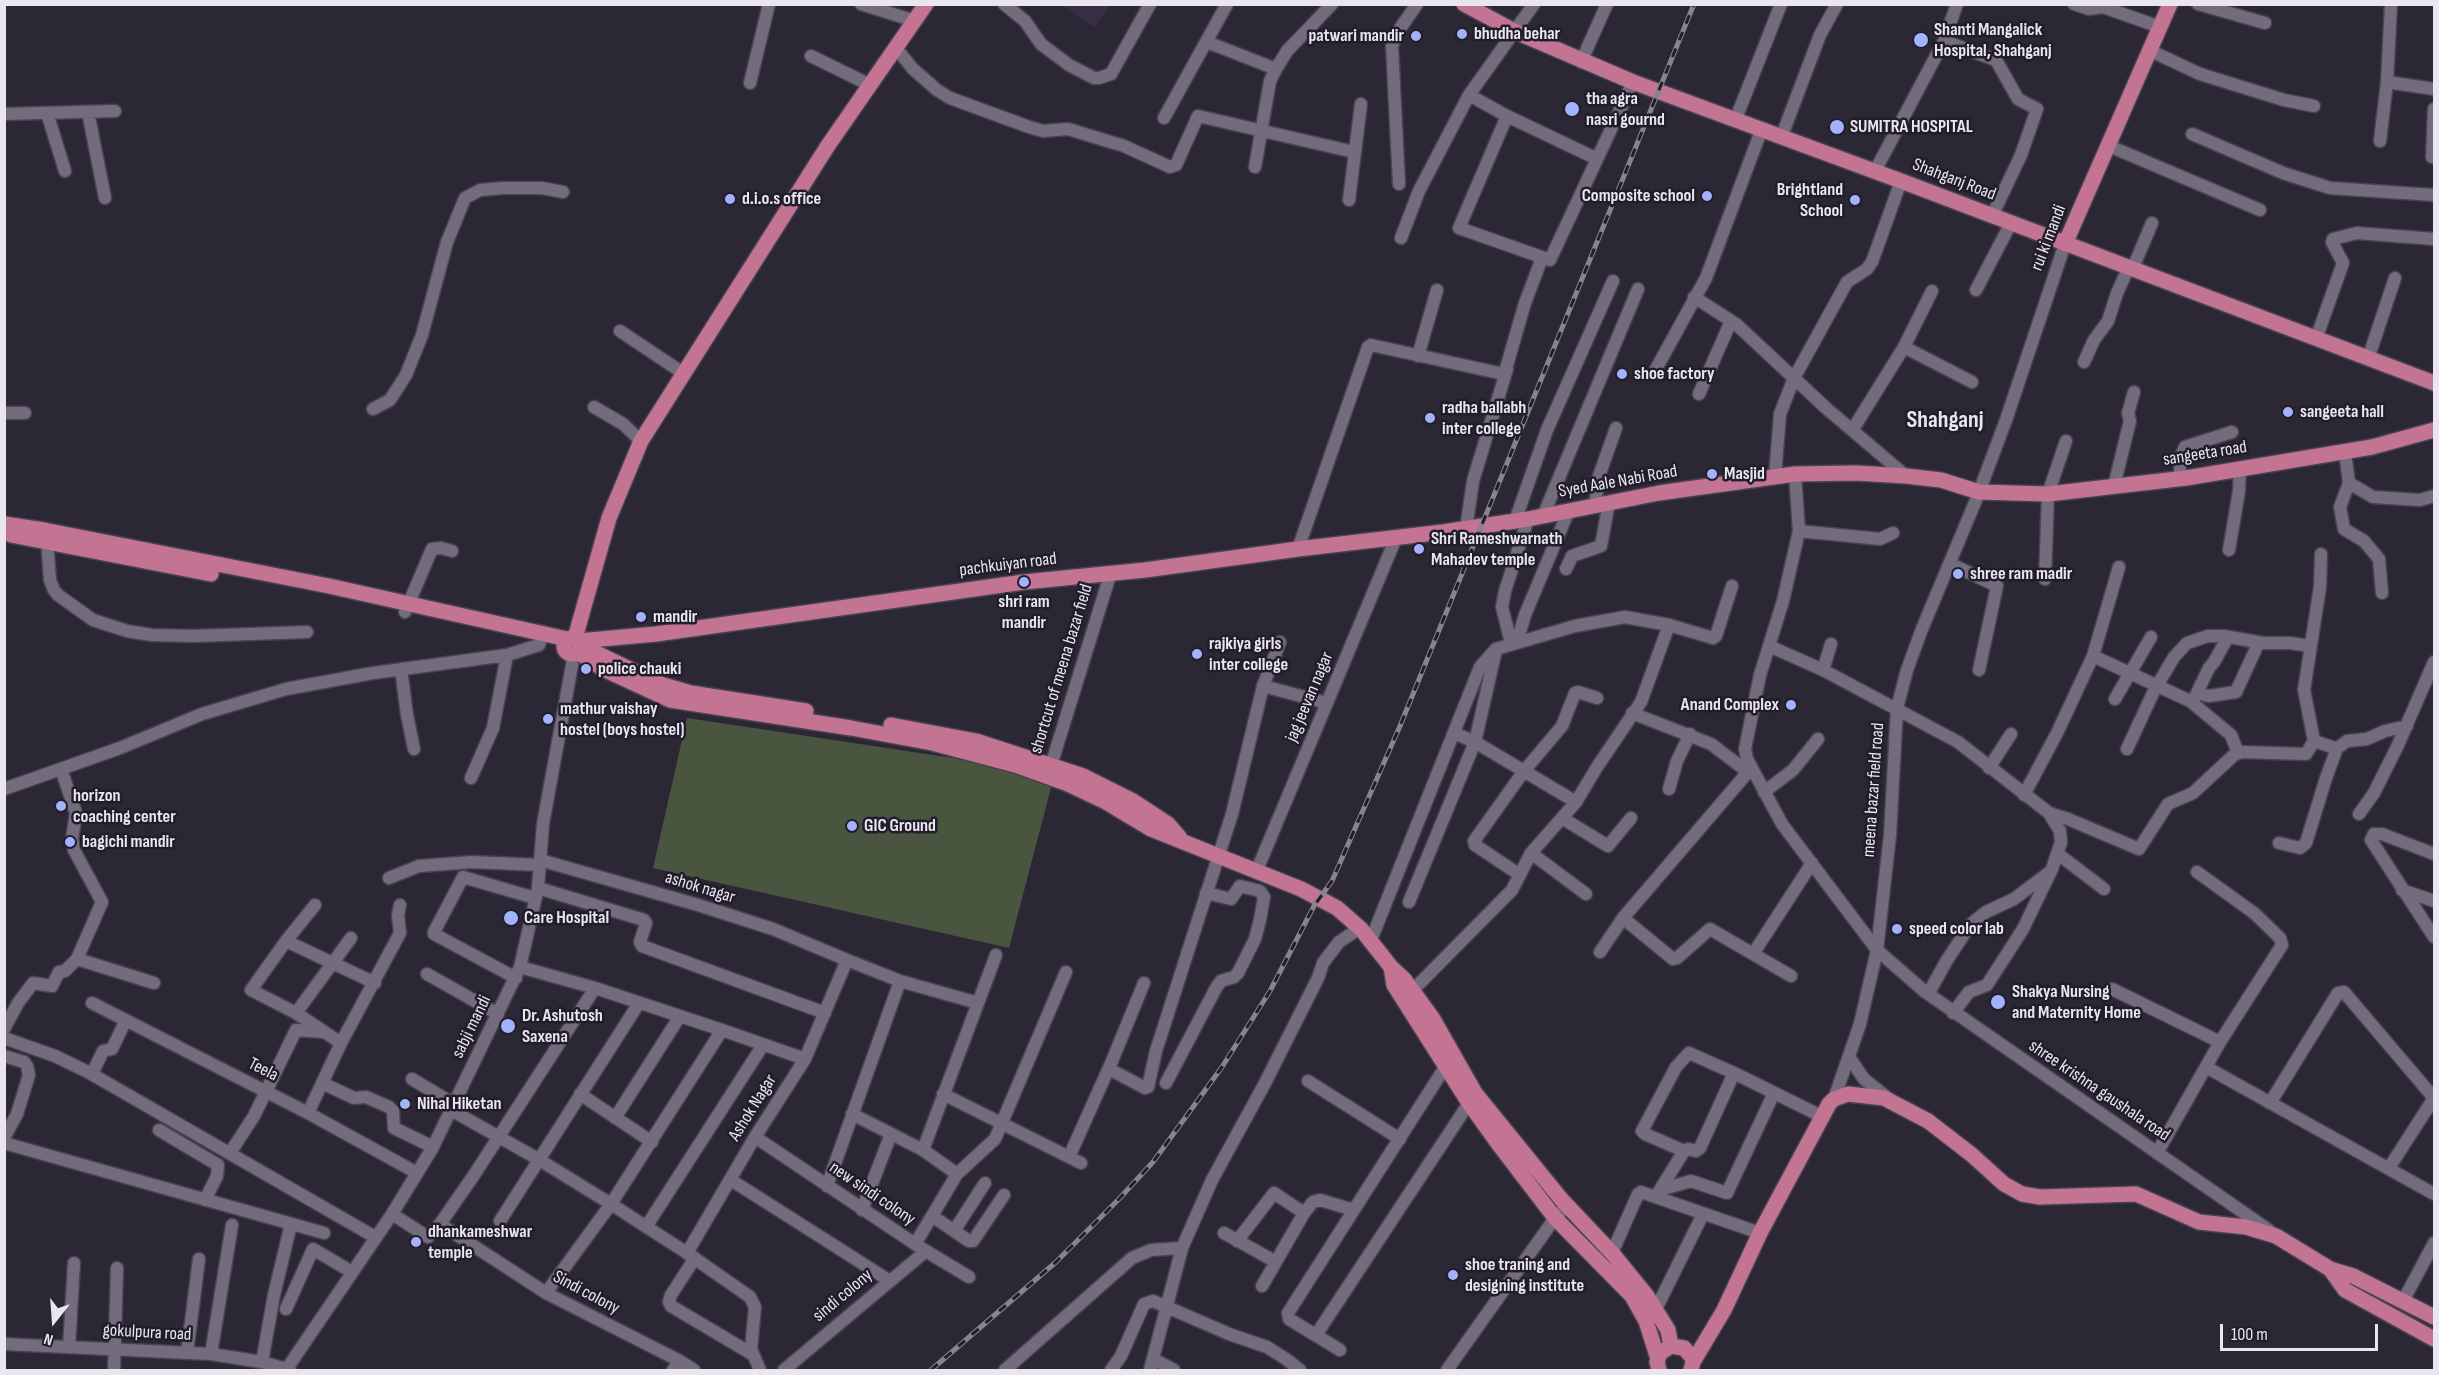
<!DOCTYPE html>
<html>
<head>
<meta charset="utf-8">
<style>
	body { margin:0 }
	#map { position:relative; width:2439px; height:1375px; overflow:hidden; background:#2c2735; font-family:"Sofia Sans Condensed",sans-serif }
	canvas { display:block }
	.frame { position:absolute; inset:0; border:6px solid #e9e6ef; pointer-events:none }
	.north { position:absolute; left:24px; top:1291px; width:60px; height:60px; -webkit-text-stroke:4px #221d2b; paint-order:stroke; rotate:197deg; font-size:16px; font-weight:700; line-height:24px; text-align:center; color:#e9e6ef }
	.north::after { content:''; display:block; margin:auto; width:21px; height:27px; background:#e9e6ef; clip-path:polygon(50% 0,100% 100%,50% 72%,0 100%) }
	.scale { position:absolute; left:2220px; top:1324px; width:158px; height:27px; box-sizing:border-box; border:3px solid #e9e6ef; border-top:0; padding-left:8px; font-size:18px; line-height:21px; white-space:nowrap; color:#e9e6ef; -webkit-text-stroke:4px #221d2b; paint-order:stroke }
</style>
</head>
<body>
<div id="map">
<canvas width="2439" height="1375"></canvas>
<div class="frame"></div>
<div class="north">N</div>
<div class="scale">100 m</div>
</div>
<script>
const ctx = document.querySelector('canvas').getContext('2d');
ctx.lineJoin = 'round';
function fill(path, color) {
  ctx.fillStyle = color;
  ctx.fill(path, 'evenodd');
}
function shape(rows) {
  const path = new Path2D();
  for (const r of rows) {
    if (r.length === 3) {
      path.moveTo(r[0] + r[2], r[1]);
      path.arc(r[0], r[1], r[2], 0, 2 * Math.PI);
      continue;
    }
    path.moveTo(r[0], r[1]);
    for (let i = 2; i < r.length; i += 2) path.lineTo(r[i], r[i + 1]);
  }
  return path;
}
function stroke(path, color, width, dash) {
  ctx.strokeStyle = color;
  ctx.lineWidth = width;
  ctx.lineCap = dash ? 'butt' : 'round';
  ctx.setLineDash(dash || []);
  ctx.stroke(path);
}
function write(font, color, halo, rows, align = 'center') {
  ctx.font = font + ' "Sofia Sans Condensed",sans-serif';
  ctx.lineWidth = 5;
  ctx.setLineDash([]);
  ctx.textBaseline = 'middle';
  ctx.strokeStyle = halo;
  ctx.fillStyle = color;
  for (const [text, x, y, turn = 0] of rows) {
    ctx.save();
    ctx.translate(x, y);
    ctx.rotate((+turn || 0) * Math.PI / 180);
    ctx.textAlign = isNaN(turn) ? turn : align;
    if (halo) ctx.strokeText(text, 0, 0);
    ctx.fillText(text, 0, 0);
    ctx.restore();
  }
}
const built = shape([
	[1062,5,1111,4,1111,5,1094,27]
]);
const green = shape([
	[687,718,960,759,1052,784,1009,948,653,868]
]);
const minor = shape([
	[861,4,915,21],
	[1004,4,1025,21,1041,44,1069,65,1094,78,1099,78,1111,74,1150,4],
	[2074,4,2089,9,2103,7,2160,27],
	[2198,4,2265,23],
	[1944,41,1996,60,2018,99,2037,109,2021,155,1992,216],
	[1207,42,1276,69],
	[896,48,913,69,937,90,950,98,1029,127,1043,131,1068,129,1124,146,1170,167,1176,165,1198,116,1354,152],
	[2151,51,2200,74,2284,100,2314,106],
	[811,56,870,85],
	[1581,62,1607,4],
	[2387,82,2434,89],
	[750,83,769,4],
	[1469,95,1507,116,1591,156],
	[88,112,105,198],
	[47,113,65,171],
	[4,114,115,111],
	[1507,116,1459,228,1550,260,1633,82],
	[1164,118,1227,4],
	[1735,121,1781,4],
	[2192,134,2283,173,2330,188,2434,195],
	[1781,138,1820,35,1837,4],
	[2380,141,2387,82,2391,4],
	[2109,146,2260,210],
	[2432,157,2434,109],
	[1255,167,1270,81,1276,69,1287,51,1332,4],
	[1875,171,1944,41,1957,4],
	[1399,184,1392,46,1397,33,1417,4],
	[1349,200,1361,104],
	[1401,238,1419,191,1469,95,1534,4],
	[2133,268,2152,223],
	[1976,290,2011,223],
	[1694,297,1736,324,1826,408,1906,476],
	[620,331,683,373],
	[2316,339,2343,263,2332,242,2333,239,2357,233,2434,239],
	[1904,347,1972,382],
	[1418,356,1437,290],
	[2368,359,2395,278],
	[2084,362,2094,340,2108,321,2117,293,2129,267],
	[1656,369,1706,278,1761,131],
	[1699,394,1731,321],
	[594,407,623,424,641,441],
	[373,409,390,400,406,375,422,335,447,242,465,198,480,190,503,188,542,188,563,192],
	[4,413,25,413],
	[1853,429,1904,347,1932,291],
	[2345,452,2349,483,2373,497,2420,500,2434,496],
	[1795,474,1799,531,1783,601,1760,675,1745,749,1747,759,1782,824,1877,950,1924,991,2270,1231],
	[1775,476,1780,414,1794,378,1847,282,1867,269,1872,262,1901,181],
	[2180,479,2180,458,2185,447,2232,432],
	[2349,483,2340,507,2344,529,2364,541,2379,559,2382,593],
	[2114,486,2130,421,2128,413,2134,392],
	[1595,505,1599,476,1616,428],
	[1543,516,1638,289],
	[1515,521,1547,430,1613,281],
	[1466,529,1473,481,1507,369],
	[1799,531,1880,539,1893,533],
	[47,541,50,580,54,590,58,595,93,620,127,631,152,635,194,636,307,632],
	[1298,549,1368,347,1371,345,1499,373,1505,372,1525,303,1542,258],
	[2229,550,2239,491,2240,469],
	[1951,564,1997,586,1979,670],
	[1566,569,1572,556,1601,546,1609,502],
	[2045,579,2048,494,2066,441],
	[405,612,432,549,441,548,452,551],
	[1517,642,1525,615,1569,510],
	[1511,643,1502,607,1505,591,1528,519],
	[1769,646,1823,670,1958,742,2049,813,2060,831,2061,842,2052,869,2023,929,1987,985,1969,992,1953,1013],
	[1496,650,1475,742,1576,802],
	[2093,656,2190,701,2231,735,2238,753],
	[401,669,407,715,414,749],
	[1823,670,1831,644],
	[1263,686,1327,703],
	[2197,693,2209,696,2236,692,2259,642],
	[2115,699,2151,637],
	[2194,699,2209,668,2214,662,2228,637],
	[1632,713,1711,744,1748,772],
	[2127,749,2154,691,2174,657,2187,643,2208,636,2224,636,2263,643,2290,643,2310,646],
	[2336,749,2347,741,2367,739,2385,731,2407,726],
	[1989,768,2011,734],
	[61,769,76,813,72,839,74,850,102,902,77,959],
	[1049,772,1111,572],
	[471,778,493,728,507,655],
	[4,789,120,748,202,714,286,689,373,673,507,655,539,645,543,632],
	[1669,789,1677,761,1690,734],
	[1764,792,1793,770,1818,739],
	[2024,795,2057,733,2093,656,2119,567],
	[2049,813,2068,819,2139,849,2168,804,2193,793,2234,755,2242,752,2306,754,2314,741],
	[2359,814,2374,793,2398,745,2434,662],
	[1562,818,1608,846,1631,818],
	[2279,843,2300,848,2306,843,2326,778,2336,751,2335,748,2314,741,2304,690,2320,587,2321,554],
	[1531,853,1586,894],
	[2058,854,2104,889],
	[2434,854,2382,834,2374,834,2371,840,2434,937],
	[540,860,698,905,773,929,847,960],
	[1257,870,1396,538],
	[1520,875,1475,845,1474,841,1524,771,1562,726,1575,693,1578,692,1597,698],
	[389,878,419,866,472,862,540,865],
	[538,888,644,920,646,923,640,942,642,946,825,1013],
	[2402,890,2434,901],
	[1409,902,1475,742,1454,733],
	[315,905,286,941,251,990,296,1013,341,1043,400,933,398,915,400,905],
	[1623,918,1673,959,1677,958,1710,929,1791,976],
	[1371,940,1480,667,1496,649,1575,626,1625,617,1669,625,1713,638,1716,636,1732,586],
	[286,941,375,983],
	[1600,952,1623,918,1748,772,1753,770],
	[1753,954,1812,863],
	[520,967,595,988,722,1030,611,1204,546,1293],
	[427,974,498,1014],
	[516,978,434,934,434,932,463,877,535,898],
	[2112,989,2220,1042],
	[1412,991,1512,890,1531,853,1576,802,1597,767,1641,702,1669,625],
	[1928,994,1947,960,1971,924,1986,912,2014,899,2051,871],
	[92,1003,308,1113,417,1173],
	[296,1013,351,938],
	[4,1029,18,1003,33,983,52,986,59,972,65,971,77,959,154,983],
	[4,1038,55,1056,88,1072,375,1237],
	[4,1056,24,1062,27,1066,29,1075,17,1114,4,1138],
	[1849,1057,1864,1079,1889,1099],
	[805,1059,847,960,900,981,978,1003],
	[2206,1067,2434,1194],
	[1109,1069,1145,1088,1148,1087,1156,1051,1232,814,1263,686,1280,642],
	[92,1074,103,1051,112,1049,126,1020],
	[412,1079,454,1104],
	[1308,1081,1400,1139],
	[322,1083,354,1098,366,1097,389,1107,393,1111,394,1128,433,1147],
	[1166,1083,1216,988,1221,981,1234,977,1238,973,1255,939,1260,920,1264,897,1260,891,1240,886,1231,899,1206,893],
	[580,1094,652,1142],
	[943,1094,1081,1163],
	[1834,1099,1860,1024,1877,950,1890,835,1897,708,1907,670,1922,629,1976,500,2006,420,2065,244],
	[2270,1103,2338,993,2344,992,2434,1098,2389,1168],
	[451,1110,538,1159,611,1204,687,1253,750,1297,755,1307,751,1349,760,1370],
	[308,1113,341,1043],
	[852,1114,923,1150],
	[615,1118,680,1016],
	[159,1130,218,1165,217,1176,205,1200],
	[755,1137,915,1244,932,1216,969,1241,973,1241,1004,1195],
	[4,1143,324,1233],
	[1684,1151,1645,1134,1642,1131,1676,1067,1689,1053,1734,1073,1823,1117],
	[230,1153,254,1116,296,1030,323,1032],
	[2157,1153,2220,1042,2282,945,2280,938,2254,913,2197,872],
	[1069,1157,1112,1061,1144,983],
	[957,1174,995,1139,1066,972],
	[731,1180,890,1281],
	[827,1186,900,981],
	[1660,1190,1691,1181,1727,1193,1774,1093],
	[1658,1193,1684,1151,1688,1149,1696,1151,1700,1148,1734,1073],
	[862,1210,891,1134],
	[392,1214,428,1237,440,1224,546,1293,680,1361,673,1370],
	[932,1216,957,1174,923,1150,996,955],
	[500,1221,639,1003],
	[440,1224,474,1175,595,988],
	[646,1227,763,1045],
	[954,1231,985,1183],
	[1224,1233,1276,1262],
	[1237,1241,1274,1193,1304,1213],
	[926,1251,969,1277],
	[687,1253,755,1137,805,1059,722,1030],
	[1612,1253,1638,1194,1641,1192,1760,1233],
	[695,1258,671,1295,669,1302,671,1306,752,1354],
	[1262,1286,1304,1213,1313,1202,1320,1200,1354,1210],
	[2403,1301,2434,1243],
	[286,1309,313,1249,352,1272],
	[1656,1309,1703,1214],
	[1316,1335,1473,1097],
	[4,1344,211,1354,262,1362,290,1370],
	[69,1347,74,1263],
	[1340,1350,1289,1319,1288,1313,1449,1061],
	[187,1353,199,1259],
	[211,1354,232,1225],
	[1153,1359,1174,1370],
	[680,1361,694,1370],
	[262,1362,274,1295,291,1224],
	[114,1370,117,1268],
	[286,1370,392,1214,433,1147,520,967,538,888,543,824,574,654],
	[784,1370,926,1251,915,1244],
	[1005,1370,1132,1258,1151,1250,1182,1248],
	[1111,1370,1121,1356,1144,1304,1153,1301,1229,1334,1267,1347,1286,1359,1300,1370],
	[1150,1370,1182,1248,1212,1180,1264,1085,1318,978,1323,963,1339,942,1360,928],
	[1447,1370,1555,1218,1567,1205]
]);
const major = shape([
	[1464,4,1516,32,1633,82,1901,181,2434,383],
	[2065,244,2170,4],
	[4,524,44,530,329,586,567,639],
	[11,535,211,574],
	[572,646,8],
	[575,638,609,518,641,441,827,147,926,4],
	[579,641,656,634,1024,582,1145,570,1298,549,1443,532,1528,519,1659,493,1795,474,1856,473,1906,476,1941,480,1979,492,2048,494,2186,478,2372,447,2434,430],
	[586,648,663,685,691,693,806,711],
	[578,652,603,669,670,700,851,728,932,743,1015,765,1068,784,1106,802,1151,829,1301,889,1337,908,1361,929,1391,967,1404,979,1433,1019,1475,1093,1561,1199,1612,1253,1647,1296,1668,1330,1671,1346],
	[891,725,976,741,1083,776,1133,801,1168,824,1180,838],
	[1391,967,1394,985,1469,1103,1500,1146,1555,1218,1632,1296,1646,1321,1658,1359],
	[2330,1269,2345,1290,2434,1339],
	[1659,1370,1657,1362,1660,1353,1671,1346,1684,1348,1692,1357,1693,1362],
	[1691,1370,1693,1362,1724,1310,1760,1233,1829,1104,1834,1099,1848,1094,1884,1098,1928,1121,1972,1155,2004,1184,2022,1194,2040,1197,2136,1194,2199,1222,2246,1227,2276,1236,2330,1269,2353,1276,2434,1317]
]);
const rail = shape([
	[931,1370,1056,1262,1118,1200,1153,1162,1222,1067,1270,991,1314,906,1332,881,1400,726,1694,4]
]);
const markers = [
	[1462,34,6,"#a3b2fd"],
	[1416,36,6,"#a3b2fd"],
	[1921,40,8,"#a3b2fd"],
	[1572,109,8,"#a3b2fd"],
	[1837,127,8,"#a3b2fd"],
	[1707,196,6,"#a3b2fd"],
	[730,199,6,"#a3b2fd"],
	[1855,200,6,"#a3b2fd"],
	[1622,374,6,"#a3b2fd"],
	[2288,412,6,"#a3b2fd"],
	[1430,418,6,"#a3b2fd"],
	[1712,474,6,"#a3b2fd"],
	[1419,549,6,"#a3b2fd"],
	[1958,574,6,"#a3b2fd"],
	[1024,582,6,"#a3b2fd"],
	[641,617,6,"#a3b2fd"],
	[1197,654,6,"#a3b2fd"],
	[586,669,6,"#a3b2fd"],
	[1791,705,6,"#a3b2fd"],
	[548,719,6,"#a3b2fd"],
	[61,806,6,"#a3b2fd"],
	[852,826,6,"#a3b2fd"],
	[70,842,6,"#a3b2fd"],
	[511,918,8,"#a3b2fd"],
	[1897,929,6,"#a3b2fd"],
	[1998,1002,8,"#a3b2fd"],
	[508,1026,8,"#a3b2fd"],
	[405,1104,6,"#a3b2fd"],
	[416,1242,6,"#a3b2fd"],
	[1453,1275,6,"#a3b2fd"]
];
const poiNames = [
	["Shanti Mangalick",1934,30],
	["Hospital, Shahganj",1934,51],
	["bhudha behar",1474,34],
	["patwari mandir",1404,36,"right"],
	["tha agra",1586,99],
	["nasri gournd",1586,120],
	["SUMITRA HOSPITAL",1850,127],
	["Brightland",1843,190,"right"],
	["School",1843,211,"right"],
	["Composite school",1695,196,"right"],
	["d.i.o.s office",742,199],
	["shoe factory",1634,374],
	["radha ballabh",1442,408],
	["inter college",1442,429],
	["sangeeta hall",2300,412],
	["Masjid",1724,474],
	["Shri Rameshwarnath",1431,539],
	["Mahadev temple",1431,560],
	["shree ram madir",1970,574],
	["shri ram",1024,602,"center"],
	["mandir",1024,623,"center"],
	["mandir",653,617],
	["rajkiya girls",1209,644],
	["inter college",1209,665],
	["police chauki",598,669],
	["Anand Complex",1779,705,"right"],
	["mathur vaishay",560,709],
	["hostel (boys hostel)",560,730],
	["horizon",73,796],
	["coaching center",73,817],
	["GIC Ground",864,826],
	["bagichi mandir",82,842],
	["Care Hospital",524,918],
	["speed color lab",1909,929],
	["Shakya Nursing",2012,992],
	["and Maternity Home",2012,1013],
	["Dr. Ashutosh",522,1016],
	["Saxena",522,1037],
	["Nihal Hiketan",417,1104],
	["dhankameshwar",428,1232],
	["temple",428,1253],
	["shoe traning and",1465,1265],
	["designing institute",1465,1286]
];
const streetNames = [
	["Shahganj Road",1954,180,21],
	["rui ki mandi",2049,238,-69],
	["sangeeta road",2205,454,-9],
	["Syed Aale Nabi Road",1618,482,-10],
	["pachkuiyan road",1008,565,-7],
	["shortcut of meena bazar field",1062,669,-73],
	["jag jeevan nagar",1310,697,-67],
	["meena bazar field road",1874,790,-86],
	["ashok nagar",700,888,17],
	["sabji mandi",472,1027,-64],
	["Teela",263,1070,27],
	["shree krishna gaushala road",2099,1091,34],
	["Ashok Nagar",753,1108,-58],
	["new sindi colony",872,1194,34],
	["Sindi colony",586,1293,28],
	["sindi colony",843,1296,-40],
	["gokulpura road",147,1333,3]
];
const districtNames = [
	["Shahganj",1945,421]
];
fill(built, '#372f43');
fill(green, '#4a5540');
stroke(minor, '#47434f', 15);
stroke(major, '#47434f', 18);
stroke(minor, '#726c7d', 12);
stroke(major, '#c37493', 15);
stroke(rail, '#88848f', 5);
stroke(rail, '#221d2b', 3, [9]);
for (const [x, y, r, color] of markers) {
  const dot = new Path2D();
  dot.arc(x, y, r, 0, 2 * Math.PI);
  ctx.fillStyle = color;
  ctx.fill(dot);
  stroke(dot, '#221d2b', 2);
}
write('bold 18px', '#e9e6ef', '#221d2b', poiNames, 'left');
write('18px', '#e9e6ef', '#221d2b', streetNames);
write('bold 24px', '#e9e6ef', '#221d2b', districtNames);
</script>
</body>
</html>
